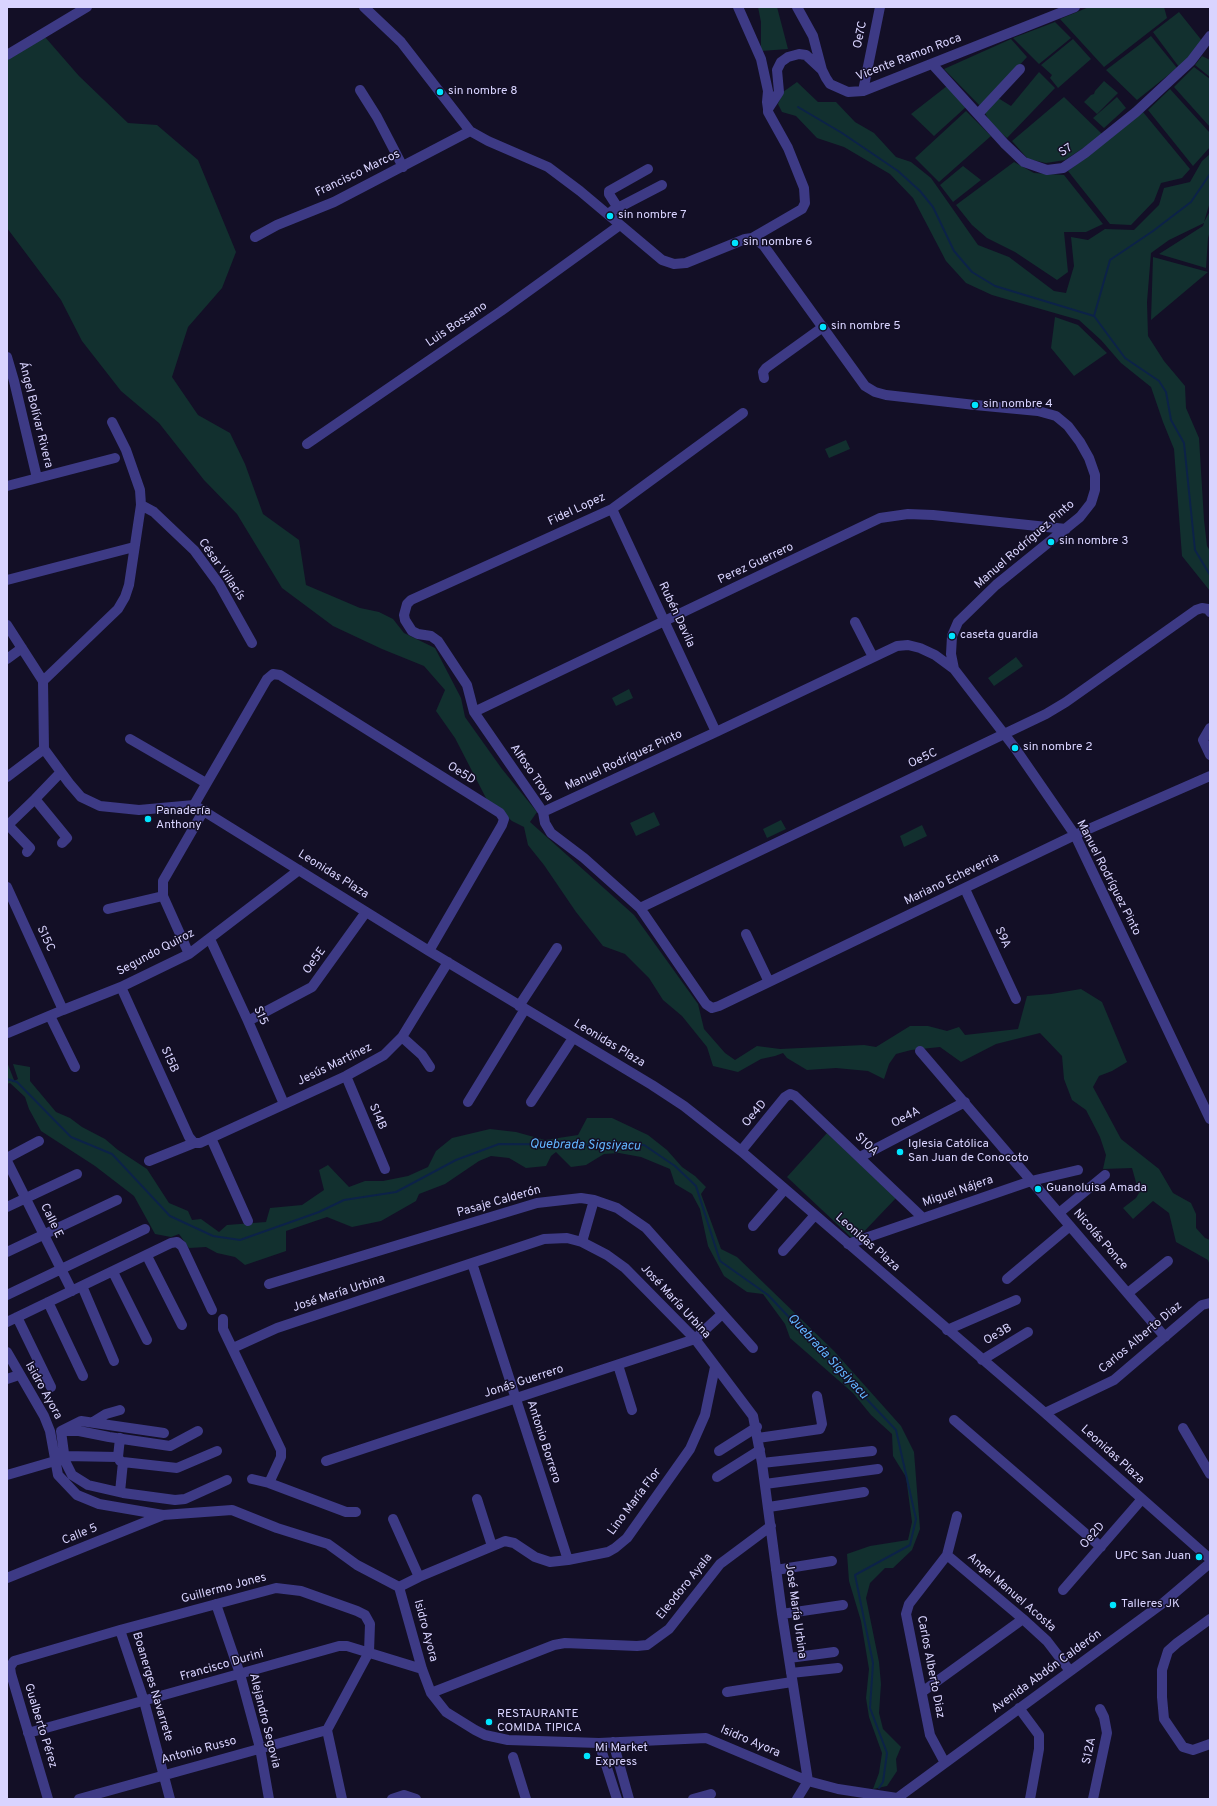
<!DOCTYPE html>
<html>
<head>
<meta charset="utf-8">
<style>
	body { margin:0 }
	#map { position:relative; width:1217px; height:1806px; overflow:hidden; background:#130f26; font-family:Overpass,sans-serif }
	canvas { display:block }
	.frame { position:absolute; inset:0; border:8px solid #d9d4ff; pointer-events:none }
</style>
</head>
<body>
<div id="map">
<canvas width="1217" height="1806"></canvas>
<div class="frame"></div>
</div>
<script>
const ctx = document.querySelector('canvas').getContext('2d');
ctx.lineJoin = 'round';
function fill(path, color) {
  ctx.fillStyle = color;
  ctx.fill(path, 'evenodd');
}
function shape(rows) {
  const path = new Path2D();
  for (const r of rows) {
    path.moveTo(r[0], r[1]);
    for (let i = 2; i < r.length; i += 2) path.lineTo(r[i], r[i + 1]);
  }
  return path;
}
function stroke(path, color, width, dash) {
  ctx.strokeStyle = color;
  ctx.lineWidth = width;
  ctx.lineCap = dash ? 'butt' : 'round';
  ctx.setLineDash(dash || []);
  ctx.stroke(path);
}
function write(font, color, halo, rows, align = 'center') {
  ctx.font = font + ' Overpass,sans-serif';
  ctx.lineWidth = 3;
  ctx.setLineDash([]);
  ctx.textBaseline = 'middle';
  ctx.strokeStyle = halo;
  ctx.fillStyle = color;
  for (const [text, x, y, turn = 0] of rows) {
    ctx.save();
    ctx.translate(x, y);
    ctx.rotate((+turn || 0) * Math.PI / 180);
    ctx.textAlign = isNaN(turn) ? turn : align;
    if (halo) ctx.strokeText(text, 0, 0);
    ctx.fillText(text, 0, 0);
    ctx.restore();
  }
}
const green = shape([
	[758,7,777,7,788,49,761,51,761,22],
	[1089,7,1164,7,1167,18,1104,67,1060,19],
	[1179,12,1203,42,1179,67,1153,32],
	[1055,22,1071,38,1039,64,1013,38],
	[1151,36,1177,68,1137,100,1106,70],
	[45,37,79,76,128,123,157,125,198,160,236,252,222,288,188,327,172,377,198,415,230,433,245,464,263,514,299,540,306,585,360,608,379,612,393,619,404,633,435,648,461,698,465,717,502,769,537,812,530,822,634,915,698,1004,704,1029,725,1053,735,1060,757,1046,780,1049,864,1045,876,1047,910,1026,928,1026,947,1031,959,1027,965,1035,1018,1029,1027,996,1051,994,1081,989,1102,1002,1127,1062,1112,1071,1099,1076,1093,1087,1121,1139,1159,1169,1173,1193,1191,1203,1196,1214,1196,1228,1205,1238,1210,1240,1210,1266,1208,1260,1176,1242,1169,1213,1153,1201,1133,1219,1123,1208,1136,1198,1139,1193,1132,1168,1103,1169,1106,1155,1100,1137,1086,1110,1072,1100,1064,1079,1062,1056,1040,1033,996,1044,961,1062,940,1047,911,1050,896,1054,889,1064,884,1079,868,1071,836,1068,807,1070,787,1058,783,1053,775,1056,761,1059,738,1072,713,1066,707,1047,682,1016,663,1000,649,978,625,954,603,946,576,912,544,865,528,845,524,827,512,821,487,800,455,738,436,711,445,690,424,666,382,649,333,626,282,588,237,514,204,480,159,423,121,391,82,341,61,300,7,228,7,60],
	[1011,39,1027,57,981,107,944,69],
	[1073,39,1091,59,1058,88,1050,78,1052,75,1041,65],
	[1202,56,1210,60,1210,77,1195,65],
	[1194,67,1210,79,1210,127,1174,87],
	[1039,72,1055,88,1007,138,991,124,985,113,998,98,1011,106],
	[1104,81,1118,93,1097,114,1084,102,1091,95,1094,94,1095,91],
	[797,82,818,102,836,102,855,122,874,133,896,157,911,162,931,178,978,245,1009,257,1054,291,1066,293,1074,266,1071,237,1088,240,1105,229,1134,230,1159,205,1164,188,1190,182,1202,161,1210,154,1210,202,1204,222,1210,211,1210,231,1208,238,1206,268,1159,254,1203,226,1204,223,1169,240,1151,253,1147,302,1148,336,1164,361,1185,386,1186,408,1199,438,1204,520,1207,546,1210,551,1210,591,1182,556,1174,449,1163,422,1151,387,1121,363,1101,340,1079,320,992,295,966,283,946,261,913,198,890,174,844,147,817,138,796,116,782,112,778,104,783,92],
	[947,86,966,107,934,136,911,114],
	[1170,89,1210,133,1210,147,1193,166,1148,110],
	[1064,97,1103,135,1065,160,1046,163,1028,159,1012,141],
	[1117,97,1126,108,1104,128,1093,118],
	[966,111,991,136,939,182,915,158],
	[1143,112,1190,169,1182,178,1161,183,1154,201,1131,225,1110,224,1068,171],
	[1014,162,1034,173,1064,175,1103,224,1086,232,1064,232,1068,272,1057,280,1015,252,987,238,972,225,956,205],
	[963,166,981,180,953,202,940,185],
	[1153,257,1208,272,1151,320],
	[1055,317,1078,325,1107,353,1074,376,1051,348],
	[846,440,850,449,829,458,825,449],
	[1016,657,1023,666,994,686,988,678],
	[629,689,633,698,616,706,612,698],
	[654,812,660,825,636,836,630,823],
	[781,820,786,829,767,838,763,829],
	[922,825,927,836,904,847,900,836],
	[7,1062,14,1080,12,1082,18,1079,13,1064,30,1067,30,1081,56,1112,70,1118,82,1127,105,1139,118,1150,147,1169,169,1203,188,1211,192,1220,201,1219,219,1232,227,1225,266,1222,270,1208,302,1205,324,1190,319,1170,328,1165,349,1187,365,1181,383,1181,408,1176,428,1167,436,1151,452,1138,490,1129,516,1132,545,1140,578,1135,587,1118,612,1118,648,1135,667,1150,682,1167,695,1176,706,1187,701,1194,721,1249,737,1257,834,1351,901,1426,914,1452,920,1529,912,1550,893,1568,885,1568,870,1583,866,1598,879,1662,881,1684,879,1713,883,1729,901,1747,896,1759,897,1771,887,1786,873,1789,879,1773,882,1753,869,1717,866,1698,869,1669,861,1621,849,1581,847,1554,870,1546,908,1540,912,1522,906,1477,893,1456,892,1434,871,1415,853,1393,790,1338,785,1324,763,1294,747,1292,724,1276,708,1246,700,1209,692,1194,675,1184,670,1169,641,1157,619,1153,604,1154,586,1165,571,1167,556,1152,551,1156,546,1166,526,1168,509,1158,491,1156,479,1161,445,1184,419,1194,416,1201,381,1221,352,1227,327,1217,286,1231,286,1251,245,1265,235,1257,217,1253,206,1247,189,1248,179,1234,171,1237,155,1234,134,1196,95,1166,41,1131,29,1109,25,1097,10,1083,7,1084],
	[827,1133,896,1198,855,1241,787,1177]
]);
const stream = shape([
	[798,107,842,133,898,171,920,191,933,207,954,251,972,272,995,286,1094,316,1125,358,1159,381,1166,392,1171,420,1184,443,1195,550,1210,575],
	[1094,316,1110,260,1153,231,1191,202,1210,174],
	[7,1079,17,1082,71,1137,112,1154,170,1216,213,1236,240,1240,319,1212,344,1200,396,1192,456,1160,499,1144,644,1145,675,1166,696,1186,720,1261,768,1295,896,1430,916,1519,910,1545,855,1575,873,1663,870,1708,887,1753,883,1782,879,1788]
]);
const minor = shape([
	[364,7,401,42,470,131,488,141,548,167,580,191,662,260,674,264,686,263,745,239,752,238,758,241,764,246,865,386,875,392,886,395,975,405,1038,411,1056,416,1068,426,1080,442,1089,458,1095,475,1095,490,1091,503,1080,517,996,585,958,622,952,636,951,654,954,669,1015,748,1075,835,1210,1119],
	[738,7,761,59,768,91,767,102,768,109],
	[797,7,813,36,822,70,826,78,830,84,848,92,863,91,1075,7],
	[7,55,87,7],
	[932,64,1004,143,1024,162,1047,170,1063,168,1085,153,1136,112,1191,61,1210,36],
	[360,90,377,117,403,167],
	[863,91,880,7],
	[978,114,1020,69],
	[618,208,609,194,609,191,648,169],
	[612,211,662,185],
	[255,237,277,225,334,202,470,131],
	[752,238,802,209,805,203,804,188,788,148,768,112,768,109,779,92,777,70,781,62,788,57,799,54,806,55,821,69],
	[7,357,14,381,37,478],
	[764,378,763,372,766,368,823,327],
	[743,413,612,509,411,600,407,604,404,615,405,620,412,631,418,634,431,636,438,641,467,685,474,712,543,812,545,823,551,833,584,858,640,908,706,1004,712,1008,719,1006,1075,835,1210,776],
	[307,444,501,311,620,225],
	[7,486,115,458],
	[141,505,154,512,194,550,219,584,252,643],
	[612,509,716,732],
	[7,580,134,547],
	[855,622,873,657],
	[7,625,43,681,44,749,69,783,81,797,100,806,139,810,194,805,429,951,652,1085,684,1106,741,1151,1045,1413,1210,1559],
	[7,659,22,648],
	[43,681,118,609,125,597,129,585,141,505,140,490,126,450,112,422],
	[474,712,880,518,908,514,933,515,1066,529],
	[1210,728,1203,740,1210,755],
	[130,739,206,783],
	[7,777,44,749],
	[35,799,67,838,62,843],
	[194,805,267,679,273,674,280,675,500,813,504,819,502,825,429,951],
	[543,812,716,732,897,646,908,645,920,648,935,655,954,669],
	[27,852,30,848,8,825,35,799,61,772],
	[7,887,63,1010,121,987,189,954,299,870],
	[965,889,1016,999],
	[640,908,1046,714,1066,702,1196,610,1202,608,1208,609,1210,612],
	[108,909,163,896],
	[746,934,769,982],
	[210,939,248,1021,284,1104],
	[189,954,163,896,163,881,204,810],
	[121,987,189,1137,194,1143],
	[519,1006,557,948],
	[50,1016,75,1067],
	[248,1021,312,987,366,912],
	[8,1033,63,1010],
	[402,1037,422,1055,430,1067],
	[920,1051,1165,1337],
	[346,1076,385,1169],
	[468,1102,525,1009],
	[531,1102,573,1038],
	[211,1138,248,1221],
	[741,1151,785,1097,790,1094,795,1096,923,1218],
	[860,1157,965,1102],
	[7,1158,39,1141],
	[7,1161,72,1291],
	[149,1161,194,1143,200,1143,346,1076,384,1055,402,1037,448,962],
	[7,1207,77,1174],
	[1059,1213,1105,1175],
	[753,1226,785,1189],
	[582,1242,594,1200],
	[848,1244,1031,1181,1078,1170],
	[783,1251,815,1215],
	[7,1252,117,1200],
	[147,1256,182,1325],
	[472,1263,568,1560],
	[113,1272,147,1340],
	[1007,1279,1070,1226],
	[269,1284,537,1203,581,1198,594,1200,617,1208,646,1228,753,1348],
	[82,1286,114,1361],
	[1128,1293,1168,1261],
	[7,1295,145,1229],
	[48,1302,83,1376],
	[17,1317,51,1387],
	[223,1319,223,1329,281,1450,281,1457,269,1483],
	[7,1322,171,1243,177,1242,182,1246,212,1310],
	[947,1330,1016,1300],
	[233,1348,277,1328,544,1239,567,1238,582,1242,607,1255,625,1268,695,1339,753,1416,762,1463,782,1614,808,1781,797,1799],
	[7,1352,44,1416,50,1431,58,1475,77,1495,99,1504,163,1515,232,1510,277,1528,328,1544,357,1565,399,1587,422,1669,431,1693,446,1712,475,1730,485,1735,508,1740,599,1743,706,1738,808,1781,838,1789,897,1798],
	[982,1360,1028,1332],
	[618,1365,632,1410],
	[7,1379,19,1375],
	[1045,1413,1114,1380,1202,1305,1210,1303],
	[954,1420,1101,1547],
	[93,1422,106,1414,120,1410],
	[1183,1428,1210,1474],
	[64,1431,79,1431,109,1437,170,1446,198,1431],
	[164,1433,81,1421,61,1431,65,1461,72,1475,88,1485,123,1493,175,1500,185,1499,227,1480],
	[120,1438,118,1457,120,1461,123,1462,177,1468,217,1451],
	[758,1438,820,1429,822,1424,817,1396],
	[719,1451,757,1427],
	[64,1456,118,1457],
	[326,1461,695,1339,722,1314],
	[762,1463,872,1451],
	[7,1475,55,1461],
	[717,1477,760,1450],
	[252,1479,269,1483,346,1512,356,1512],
	[765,1484,878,1469],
	[120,1492,123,1462],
	[477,1499,492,1546],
	[769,1507,864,1492],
	[393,1519,419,1577],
	[947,1555,1023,1619,1047,1641,1070,1671],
	[776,1570,832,1561],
	[7,1578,163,1515],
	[399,1587,419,1577,505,1541,514,1543,535,1557,550,1562,568,1560,608,1552,615,1548,627,1538,690,1449,705,1415,715,1367],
	[1063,1590,1142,1499],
	[216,1604,240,1674,260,1748,269,1799],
	[782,1614,843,1605],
	[1210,1619,1177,1643,1168,1651,1162,1670,1162,1697,1164,1719,1183,1747,1193,1750,1210,1744],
	[120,1630,144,1701,170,1799],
	[789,1658,834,1652],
	[791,1673,838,1668],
	[727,1692,792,1682],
	[922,1692,1023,1619],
	[431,1693,554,1645,565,1643,637,1646,647,1645,669,1629,720,1564,771,1526],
	[1019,1708,1039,1735,1039,1749,1030,1799],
	[28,1733,339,1646,347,1646,422,1669],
	[613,1742,629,1799],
	[599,1743,617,1799],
	[513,1757,526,1799],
	[945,1763,930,1735,906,1614,909,1604,947,1555,957,1516],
	[48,1799,11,1674,10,1667,14,1661,120,1630,276,1588,301,1591,357,1611,365,1615,370,1624,369,1652,327,1730,342,1799],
	[79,1799,327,1730],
	[392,1799,404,1795,416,1799],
	[693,1799,711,1794],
	[896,1799,1163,1603,1210,1563],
	[1093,1799,1107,1733,1104,1717,1100,1709]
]);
const markers = [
	[440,92,4,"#00e5ff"],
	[610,216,4,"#00e5ff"],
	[735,243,4,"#00e5ff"],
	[823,327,4,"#00e5ff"],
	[975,405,4,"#00e5ff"],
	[1051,542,4,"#00e5ff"],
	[952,636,4,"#00e5ff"],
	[1015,748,4,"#00e5ff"],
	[148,819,4,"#00e5ff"],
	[900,1152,4,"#00e5ff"],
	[1038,1189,4,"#00e5ff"],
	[1199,1557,4,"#00e5ff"],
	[1113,1605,4,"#00e5ff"],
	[489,1722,4,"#00e5ff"],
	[587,1756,4,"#00e5ff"]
];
const streetNames = [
	["Oe7C",861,35,-78],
	["Vicente Ramon Roca",909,58,-21],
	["S7",1066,151,-33],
	["Francisco Marcos",358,174,-26],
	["Luis Bossano",457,325,-34],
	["Ángel Bolívar Rivera",35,415,76],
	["Fidel Lopez",577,510,-25],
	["Manuel Rodríguez Pinto",1025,545,-41],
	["Perez Guerrero",756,564,-25],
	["César Villacís",221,570,55],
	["Rubén Davila",676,615,65],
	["Oe5C",923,759,-25],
	["Manuel Rodríguez Pinto",624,761,-25],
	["Alfoso Troya",531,773,55],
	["Oe5D",461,774,32],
	["Leonidas Plaza",333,875,32],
	["Manuel Rodríguez Pinto",1108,878,63],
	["Mariano Echeverria",952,880,-26],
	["S9A",1002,938,65],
	["S15C",45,939,65],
	["Segundo Quiroz",156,953,-28],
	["Oe5E",315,961,-54],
	["S15",260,1016,66],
	["Leonidas Plaza",609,1044,31],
	["S15B",169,1060,66],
	["Jesús Martínez",335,1065,-26],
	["Oe4D",755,1114,-50],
	["S14B",377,1117,67],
	["Oe4A",906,1118,-28],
	["S10A",866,1145,44],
	["Miguel Nájera",958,1192,-19],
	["Pasaje Calderón",499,1202,-16],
	["Calle E",51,1221,64],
	["Nicolás Ponce",1100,1240,49],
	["Leonidas Plaza",867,1243,41],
	["José María Urbina",339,1294,-18],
	["José María Urbina",675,1302,47],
	["Oe3B",998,1335,-30],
	["Carlos Alberto Diaz",1141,1338,-40],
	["Jonás Guerrero",524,1382,-18],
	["Isidro Ayora",43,1391,61],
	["Antonio Borrero",543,1442,72],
	["Leonidas Plaza",1112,1455,42],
	["Lino María Flor",635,1502,-53],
	["Calle 5",80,1535,-22],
	["Oe2D",1093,1536,-49],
	["Eleodoro Ayala",685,1587,-51],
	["Guillermo Jones",224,1589,-15],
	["Angel Manuel Acosta",1011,1593,41],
	["José María Urbina",795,1611,82],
	["Isidro Ayora",425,1631,75],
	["Francisco Durini",222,1666,-16],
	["Carlos Alberto Diaz",930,1667,79],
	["Avenida Abdón Calderón",1047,1672,-36],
	["Boanerges Navarrete",152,1687,73],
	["Alejandro Segovia",264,1721,76],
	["Gualberto Pérez",40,1726,73],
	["Isidro Ayora",750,1742,23],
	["Antonio Russo",199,1751,-15],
	["S12A",1090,1751,-78]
];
const poiNames = [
	["sin nombre 8",448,92],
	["sin nombre 7",618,216],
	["sin nombre 6",743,243],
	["sin nombre 5",831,327],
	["sin nombre 4",983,405],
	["sin nombre 3",1059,542],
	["caseta guardia",960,636],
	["sin nombre 2",1023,748],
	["Panadería",156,812],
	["Anthony",156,826],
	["Iglesia Católica",908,1145],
	["San Juan de Conocoto",908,1159],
	["Guanoluisa Amada",1046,1189],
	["UPC San Juan",1191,1557,"right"],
	["Talleres JK",1121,1605],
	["RESTAURANTE",497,1715],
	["COMIDA TIPICA",497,1729],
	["Mi Market",595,1749],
	["Express",595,1763]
];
const waterNames = [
	["Quebrada Sigsiyacu",585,1146,1],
	["Quebrada Sigsiyacu",827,1357,47]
];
fill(green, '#12302f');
stroke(stream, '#0c2248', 2);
stroke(minor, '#3d3a85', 10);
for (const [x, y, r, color] of markers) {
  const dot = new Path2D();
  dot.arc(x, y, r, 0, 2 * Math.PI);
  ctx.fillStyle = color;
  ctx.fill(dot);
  stroke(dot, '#130f26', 1.5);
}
write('12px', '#d9d4ff', '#130f26', streetNames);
write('12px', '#d9d4ff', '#130f26', poiNames, 'left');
write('italic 13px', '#62b6ff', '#130f26', waterNames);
</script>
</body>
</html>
